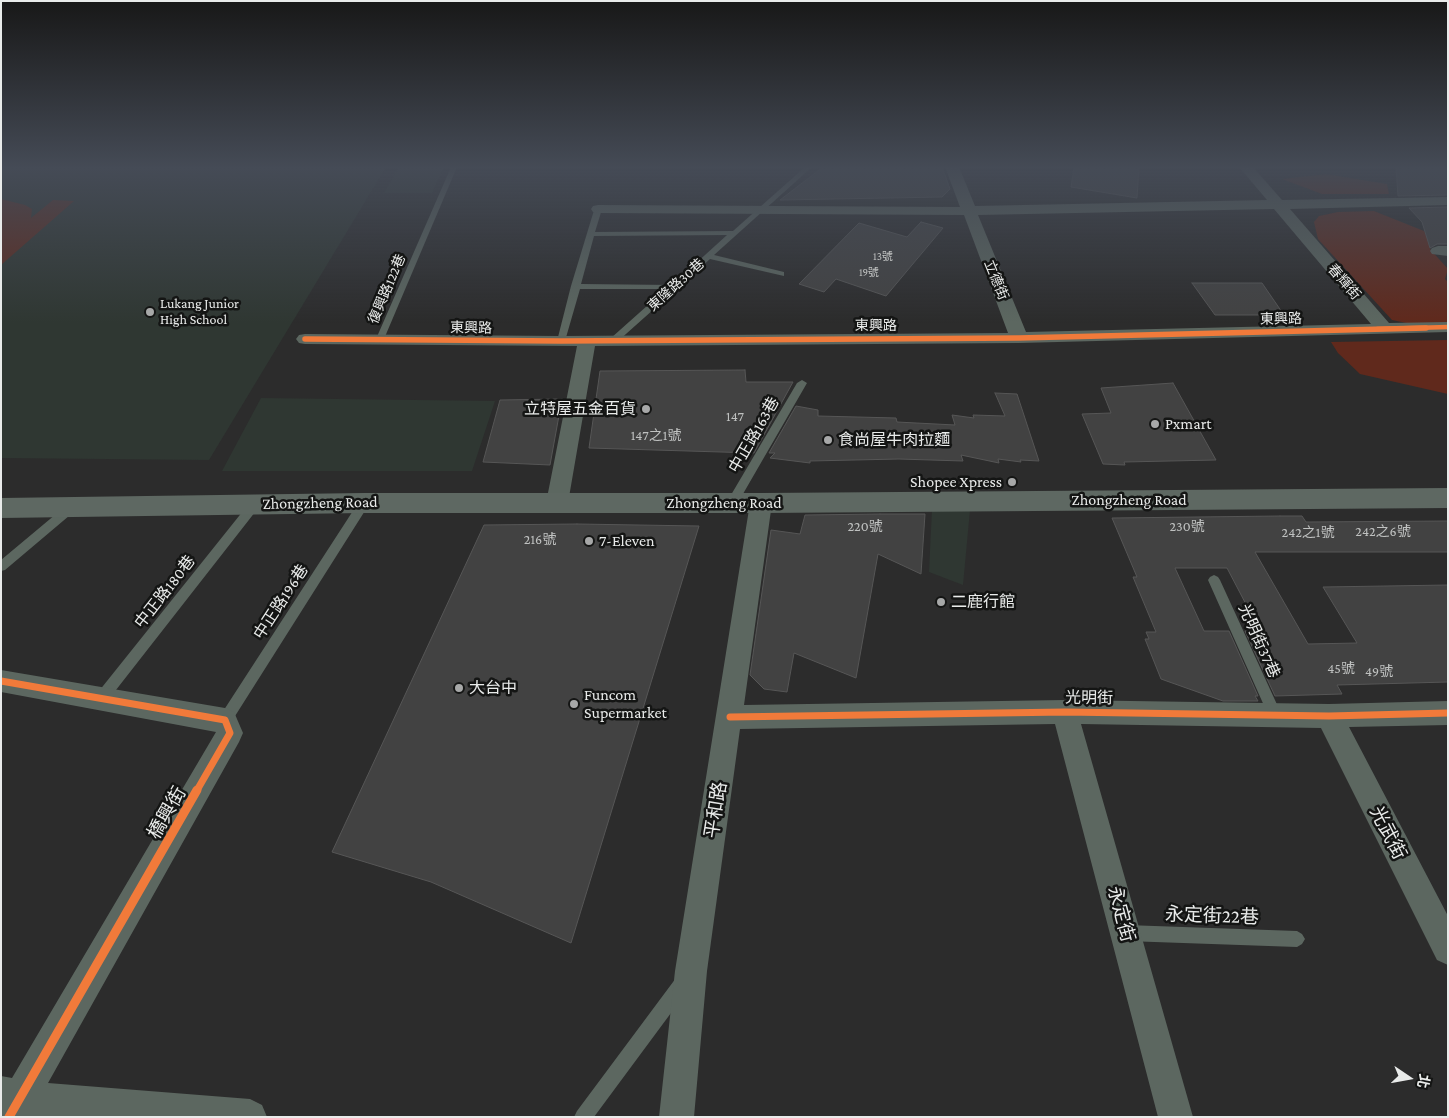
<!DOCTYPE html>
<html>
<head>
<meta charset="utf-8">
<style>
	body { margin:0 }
	#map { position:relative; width:1449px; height:1118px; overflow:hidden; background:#2c2c2c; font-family:"Crimson Pro","Noto Sans TC",serif }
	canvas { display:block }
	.frame { position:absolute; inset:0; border:2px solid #e9ebea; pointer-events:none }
	.north { position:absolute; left:1384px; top:1053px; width:50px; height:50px; -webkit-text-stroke:4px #141514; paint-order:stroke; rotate:102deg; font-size:14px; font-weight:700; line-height:20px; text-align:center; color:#e9ebea }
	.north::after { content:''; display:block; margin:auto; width:18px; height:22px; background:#e9ebea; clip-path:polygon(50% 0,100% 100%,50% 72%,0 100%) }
</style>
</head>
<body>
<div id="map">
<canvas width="1449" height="1118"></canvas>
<div class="frame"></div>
<div class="north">北</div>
</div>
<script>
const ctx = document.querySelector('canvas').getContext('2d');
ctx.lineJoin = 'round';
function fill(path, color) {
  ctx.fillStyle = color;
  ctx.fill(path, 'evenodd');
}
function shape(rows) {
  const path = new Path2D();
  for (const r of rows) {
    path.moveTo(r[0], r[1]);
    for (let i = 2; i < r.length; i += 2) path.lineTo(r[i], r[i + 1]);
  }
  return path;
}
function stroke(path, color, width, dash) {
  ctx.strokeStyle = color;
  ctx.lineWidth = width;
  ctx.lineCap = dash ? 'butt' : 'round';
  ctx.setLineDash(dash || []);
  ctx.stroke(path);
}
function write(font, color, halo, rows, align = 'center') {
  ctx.font = font + ' "Crimson Pro","Noto Sans TC",serif';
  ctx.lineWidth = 5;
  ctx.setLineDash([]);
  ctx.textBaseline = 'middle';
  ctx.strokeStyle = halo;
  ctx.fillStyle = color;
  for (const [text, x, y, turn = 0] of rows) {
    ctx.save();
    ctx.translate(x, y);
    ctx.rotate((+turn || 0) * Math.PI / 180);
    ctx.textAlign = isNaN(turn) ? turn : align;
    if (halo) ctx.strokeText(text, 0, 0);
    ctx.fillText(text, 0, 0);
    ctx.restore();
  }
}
const built = shape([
	[1,167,386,167,209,460,1,458],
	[399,167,444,167,432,193,384,193],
	[261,398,495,401,472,471,222,471],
	[932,509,970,510,963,585,929,572]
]);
const green = shape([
	[1326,174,1387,184,1389,194,1322,194,1282,179],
	[1,199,25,205,32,209,31,218,53,200,74,201,1,265],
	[1374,211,1424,231,1428,238,1430,249,1448,269,1445,279,1448,282,1448,325,1416,325,1392,320,1318,239,1314,222,1319,216,1338,212],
	[1448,340,1448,394,1360,374,1338,353,1331,342]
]);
const building = shape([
	[823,167,942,167,950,189,942,197,780,200,823,167],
	[1074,167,1139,167,1137,198,1071,187,1074,167],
	[1396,167,1448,167,1448,195,1398,196,1396,167],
	[1448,207,1448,244,1437,244,1430,248,1422,222,1409,208,1448,207],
	[921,222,943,228,886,296,836,279,824,292,799,284,859,223,907,237,921,222],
	[1192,283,1262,283,1284,315,1215,315,1192,283],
	[745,370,746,382,793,382,754,453,589,448,600,371,745,370],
	[1173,383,1216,460,1124,462,1125,465,1103,464,1082,414,1111,413,1101,388,1173,383],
	[995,393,1017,394,1039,461,1020,460,1021,462,998,459,999,463,961,455,963,461,899,459,810,461,810,463,770,458,775,453,769,453,796,406,818,410,818,416,896,418,897,422,955,425,952,415,974,418,973,415,1005,416,995,393],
	[562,399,550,465,483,462,500,400,562,399],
	[880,514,925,514,921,574,878,554,856,678,794,653,787,692,764,689,750,675,771,530,800,534,805,515,880,514],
	[1280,516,1302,516,1306,522,1448,521,1448,552,1255,552,1308,644,1357,643,1323,587,1448,585,1448,682,1337,685,1342,694,1275,696,1245,631,1260,631,1227,568,1175,568,1204,631,1229,631,1258,696,1255,696,1258,701,1223,701,1161,679,1145,639,1149,639,1146,632,1156,632,1133,577,1137,577,1112,518,1280,516],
	[577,524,699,526,571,943,431,882,332,852,484,525,577,524]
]);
const service = shape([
	[451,167,457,167,384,339,383,341,377,341,376,339,451,167],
	[805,167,812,167,714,255,784,272,784,276,710,259,617,342,614,343,610,340,611,338,666,289,580,289,565,341,561,344,558,343,557,341,571,286,595,207,602,209,595,232,733,231,805,167],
	[727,235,672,285,581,284,594,236,727,235],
	[802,380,807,383,736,506,728,506,727,503,728,500,797,383,802,380],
	[364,499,369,503,368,506,230,724,225,726,220,724,218,720,220,716,360,500,364,499],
	[255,500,259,501,260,504,259,507,105,704,100,706,95,704,94,700,95,696,251,501,255,500],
	[72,503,76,504,77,507,76,510,5,570,1,571,1,560,68,504,72,503],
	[1214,575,1218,577,1220,580,1280,711,1282,715,1280,719,1275,721,1270,719,1208,580,1210,577,1214,575],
	[1126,925,1297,931,1302,934,1305,939,1302,944,1297,947,1126,941,1121,938,1118,933,1121,928,1126,925],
	[682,976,688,978,690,984,688,990,594,1117,574,1117,577,1111,676,978,682,976]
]);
const minor = shape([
	[945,167,959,167,975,206,1267,200,1239,167,1253,167,1282,200,1448,197,1448,205,1290,209,1389,323,1448,322,1448,332,1019,343,595,346,568,503,565,509,557,511,549,509,546,503,577,346,305,344,299,343,296,339,299,335,305,334,561,336,1008,333,964,215,598,213,593,212,591,209,593,206,598,205,960,207,945,167],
	[1274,209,1371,324,1026,332,978,215,1274,209],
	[1438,246,1448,246,1448,256,1432,254,1430,251,1432,248,1438,246],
	[761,495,769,497,772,503,744,705,1065,700,1329,704,1448,701,1448,725,1349,727,1448,916,1448,965,1437,960,1321,728,1081,724,1193,1117,1158,1117,1055,724,740,729,707,971,694,1117,659,1117,675,971,750,503,753,497,761,495],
	[1,670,225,708,234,712,243,733,239,742,48,1083,250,1099,262,1105,267,1117,1,1117,1,1076,12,1078,216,732,1,692,1,670]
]);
const secondary = shape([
	[1448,488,1448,508,761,513,364,513,1,518,1,498,364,493,761,493,1448,488]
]);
const cyclewayFar3 = shape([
	[1377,329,1448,327]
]);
const cyclewayFar2 = shape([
	[305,339,561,341,1019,338,1426,328]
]);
const cyclewayFar1 = shape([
	[1,681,225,720,230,733,196,792],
	[730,717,1065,712,1329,716,1448,713]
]);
const cycleway = shape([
	[9,1117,197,790]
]);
const markers = [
	[150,312,5,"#a7a8a8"],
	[646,409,5,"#a7a8a8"],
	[1155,424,5,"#a7a8a8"],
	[828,440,5,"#a7a8a8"],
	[1012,482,5,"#a7a8a8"],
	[589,541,5,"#a7a8a8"],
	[941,602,5,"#a7a8a8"],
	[459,688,5,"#a7a8a8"],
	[574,704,5,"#a7a8a8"]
];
const farNumbernames = [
	["13號",883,257],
	["19號",869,273]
];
const farStreetnames = [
	["立德街",996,280,68],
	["春輝街",1344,282,49],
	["東隆路30巷",676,285,-42],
	["復興路122巷",387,289,-67],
	["東興路",1281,319,-1],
	["東興路",876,326],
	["東興路",471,328,1]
];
const farPoinames = [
	["Lukang Junior",160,304],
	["High School",160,320]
];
const numberNames = [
	["147",735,417],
	["147之1號",656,436],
	["220號",865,527],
	["230號",1187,527],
	["242之6號",1383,532],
	["242之1號",1308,533],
	["216號",540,540],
	["45號",1341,669],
	["49號",1379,672]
];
const poiNames = [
	["立特屋五金百貨",636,409,"right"],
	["Pxmart",1165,424],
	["食尚屋牛肉拉麵",838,440],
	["Shopee Xpress",1002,482,"right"],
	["7-Eleven",599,541],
	["二鹿行館",951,602],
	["大台中",469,688],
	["Funcom",584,695],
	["Supermarket",584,713]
];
const streetNames = [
	["中正路163巷",754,435,-60],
	["Zhongzheng Road",1129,500],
	["Zhongzheng Road",320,503,-1],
	["Zhongzheng Road",724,503],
	["中正路180巷",165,592,-52],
	["中正路196巷",281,602,-57],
	["光明街37巷",1259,641,66],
	["光明街",1089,698,1]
];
const nearStreetnames = [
	["平和路",716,810,-81],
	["橋興街",167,813,-60],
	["光武街",1388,833,63],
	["永定街",1121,914,75],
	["永定街22巷",1212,916,2]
];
fill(built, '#2f3732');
fill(green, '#60291c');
fill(building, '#424242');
stroke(building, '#565656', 1);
fill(service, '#5c6760');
fill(minor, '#5c6760');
fill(secondary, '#5e6862');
stroke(cyclewayFar3, '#f17a3a', 4.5);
stroke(cyclewayFar2, '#f17a3a', 5.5);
stroke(cyclewayFar1, '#f17a3a', 7);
stroke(cycleway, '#f17a3a', 9);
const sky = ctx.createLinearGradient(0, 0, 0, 323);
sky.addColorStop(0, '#181818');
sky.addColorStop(0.52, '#454b56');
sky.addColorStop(1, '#454b5600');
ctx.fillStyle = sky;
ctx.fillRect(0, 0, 1449, 323);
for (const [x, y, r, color] of markers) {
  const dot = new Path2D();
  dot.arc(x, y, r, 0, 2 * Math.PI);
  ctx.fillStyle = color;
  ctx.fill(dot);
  stroke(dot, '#141514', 2);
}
write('11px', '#bfc1c0', null, farNumbernames);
write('14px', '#e9ebea', '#141514', farStreetnames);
write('14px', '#e9ebea', '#141514', farPoinames, 'left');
write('14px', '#bfc1c0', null, numberNames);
write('16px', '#e9ebea', '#141514', poiNames, 'left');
write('16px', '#e9ebea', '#141514', streetNames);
write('19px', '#e9ebea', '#141514', nearStreetnames);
</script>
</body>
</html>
